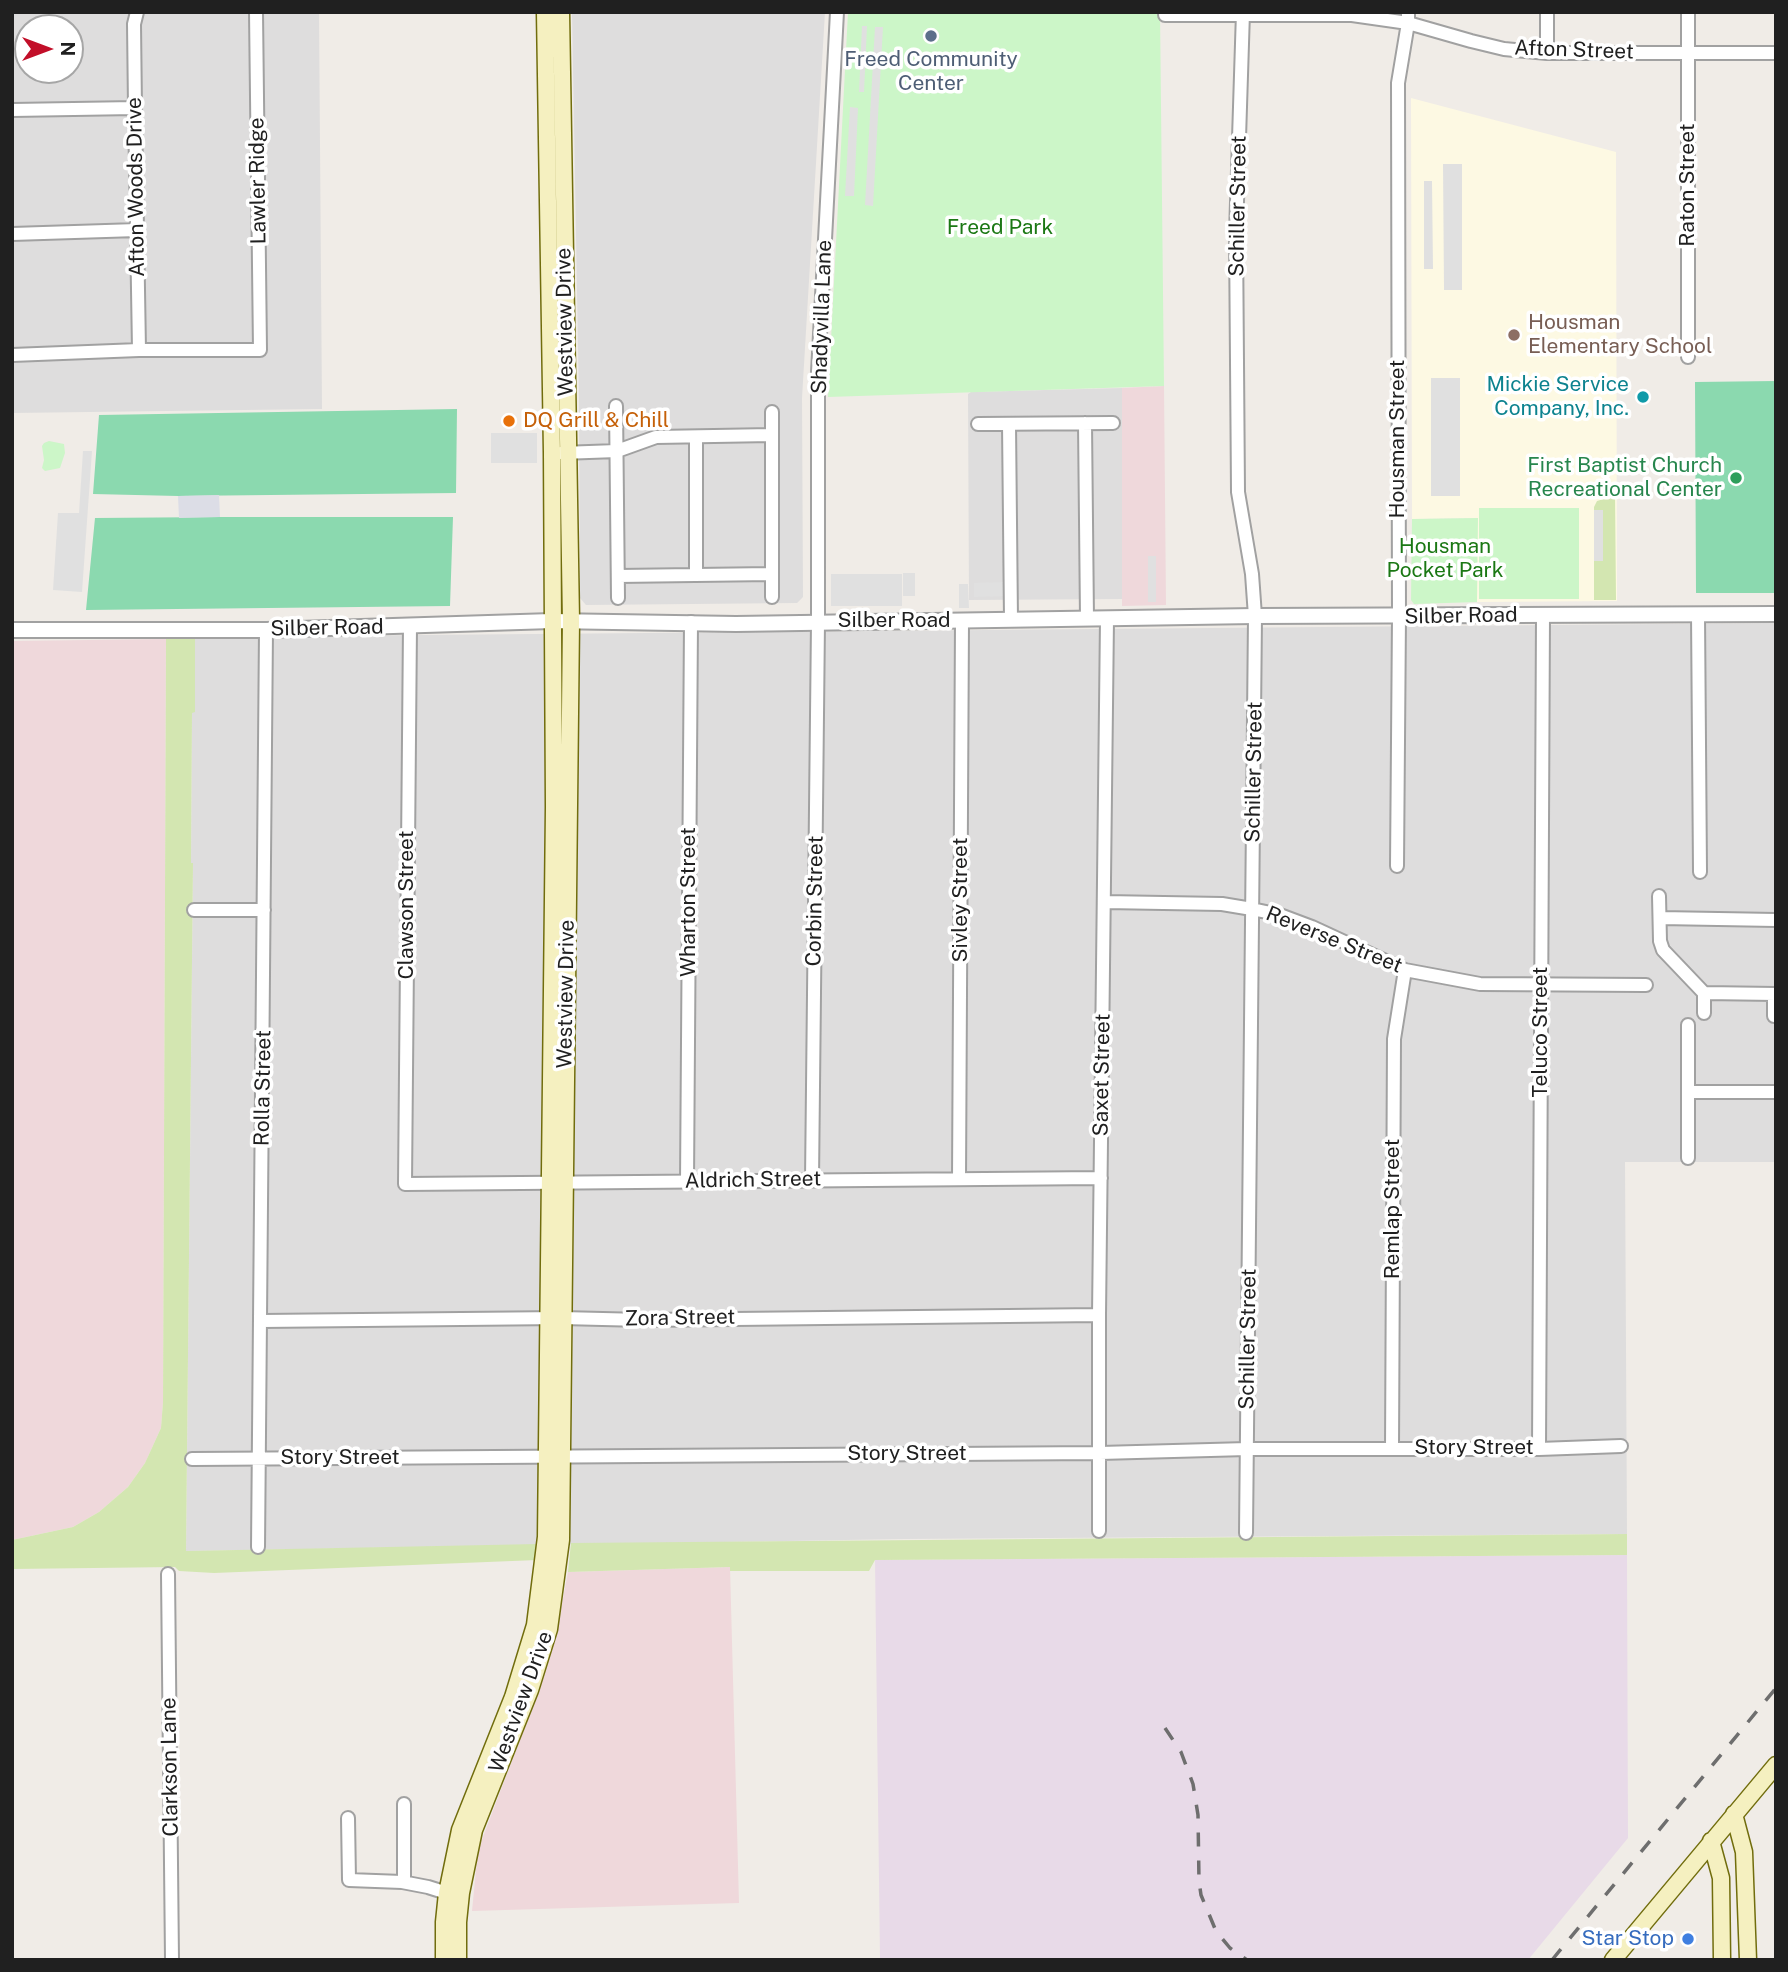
<!DOCTYPE html>
<html>
<head>
<meta charset="utf-8">
<style>
	body { margin:0 }
	#map { position:relative; width:1788px; height:1972px; overflow:hidden; background:#f0ece7; font-family:"Public Sans",sans-serif }
	canvas { display:block }
	.frame { position:absolute; inset:0; border:14px solid #202020; pointer-events:none }
	.north { position:absolute; left:14px; top:14px; width:70px; height:70px; box-sizing:border-box; background:#fff; border:2px solid #a6a6a6; border-radius:50%; rotate:90deg; font-size:19px; font-weight:700; line-height:28px; text-align:center; color:#202020 }
	.north::after { content:''; display:block; margin:auto; width:24px; height:32px; background:#c20f29; clip-path:polygon(50% 0,100% 100%,50% 72%,0 100%) }
</style>
</head>
<body>
<div id="map">
<canvas width="1788" height="1972"></canvas>
<div class="frame"></div>
<div class="north">N</div>
</div>
<script>
const ctx = document.querySelector('canvas').getContext('2d');
ctx.lineJoin = 'round';
function fill(path, color) {
  ctx.fillStyle = color;
  ctx.fill(path, 'evenodd');
}
function shape(rows) {
  const path = new Path2D();
  for (const r of rows) {
    path.moveTo(r[0], r[1]);
    for (let i = 2; i < r.length; i += 2) path.lineTo(r[i], r[i + 1]);
  }
  return path;
}
function stroke(path, color, width, dash) {
  ctx.strokeStyle = color;
  ctx.lineWidth = width;
  ctx.lineCap = dash ? 'butt' : 'round';
  ctx.setLineDash(dash || []);
  ctx.stroke(path);
}
function write(font, color, halo, rows, align = 'center') {
  ctx.font = font + ' "Public Sans",sans-serif';
  ctx.lineWidth = 7;
  ctx.setLineDash([]);
  ctx.textBaseline = 'middle';
  ctx.strokeStyle = halo;
  ctx.fillStyle = color;
  for (const [text, x, y, turn = 0] of rows) {
    ctx.save();
    ctx.translate(x, y);
    ctx.rotate((+turn || 0) * Math.PI / 180);
    ctx.textAlign = isNaN(turn) ? turn : align;
    if (halo) ctx.strokeText(text, 0, 0);
    ctx.fillText(text, 0, 0);
    ctx.restore();
  }
}
const residential = shape([
	[12,12,319,12,322,409,12,413],
	[28,28,70,28,70,70,28,70],
	[572,12,825,12,802,398,803,597,797,603,586,605,580,598,579,404],
	[1122,388,1122,599,969,600,968,394,971,392],
	[1776,623,1776,1162,1625,1162,1627,1534,905,1539,186,1551,193,864,191,863,192,712,195,712,195,637]
]);
const commercial = shape([
	[1164,386,1166,605,1122,606,1122,388],
	[166,639,163,1402,161,1428,145,1463,128,1487,99,1512,73,1527,12,1540,12,641],
	[730,1567,739,1903,472,1911,478,1850,537,1695,556,1635,568,1572]
]);
const industrial = shape([
	[1627,1555,1628,1838,1528,1960,880,1960,875,1560]
]);
const education = shape([
	[1411,98,1616,152,1617,601,1477,602,1477,518,1412,519]
]);
const grass = shape([
	[1615,491,1616,600,1594,600,1594,561,1602,561,1603,510,1594,510,1594,507,1597,501,1610,497],
	[195,637,195,712,192,713,191,863,193,863,186,1551,538,1544,537,1560,214,1573,179,1571,175,1567,12,1569,12,1540,73,1527,99,1512,128,1487,145,1463,161,1428,163,1402,166,639],
	[1627,1534,1627,1555,875,1560,869,1571,730,1571,730,1567,568,1572,571,1543]
]);
const park = shape([
	[848,12,1160,12,1164,386,828,397],
	[49,441,64,444,65,453,60,468,45,471,42,468,44,460,42,446,44,443],
	[1479,508,1579,508,1579,599,1479,599],
	[1478,518,1477,602,1414,604,1411,600,1412,519]
]);
const pitch = shape([
	[1776,381,1776,593,1696,593,1695,382],
	[457,409,456,493,178,496,93,494,99,415],
	[220,517,453,517,450,606,86,610,95,518]
]);
const parking = shape([
	[862,26,867,26,864,92,859,92],
	[875,27,883,27,873,206,865,205],
	[850,107,858,108,854,196,845,196],
	[1443,164,1462,164,1462,290,1444,290],
	[1424,181,1432,181,1433,269,1424,269],
	[1460,378,1460,496,1431,496,1431,378],
	[491,433,537,433,537,463,491,463],
	[83,451,92,451,82,592,53,590,58,513,79,513],
	[1594,510,1603,510,1603,561,1594,561],
	[1148,556,1156,556,1156,602,1148,602],
	[903,573,915,573,915,596,903,596],
	[831,574,902,574,902,606,831,606],
	[1005,582,1005,596,974,597,974,583],
	[959,584,968,584,969,608,959,608]
]);
const plaza = shape([
	[219,495,220,517,179,518,178,496]
]);
const minor = shape([
	[137,12,134,24,135,108,139,350],
	[1243,12,1236,233,1238,492,1252,574,1255,616,1246,1533],
	[1547,12,1547,53],
	[1688,12,1688,357],
	[1165,15,1352,15,1408,23,1471,41,1504,49,1547,53,1776,53],
	[12,110,135,108],
	[12,234,137,230],
	[12,355,139,350,260,350,256,12],
	[616,406,618,598],
	[772,412,772,597],
	[1085,423,1087,619],
	[978,424,1113,423],
	[1009,424,1011,620],
	[696,437,696,575],
	[561,453,617,451,656,437,772,435],
	[618,576,772,574],
	[1698,614,1700,872],
	[410,626,405,1184,1101,1178],
	[1397,866,1399,616,1398,83,1408,23,1408,12],
	[1659,896,1660,941,1663,950,1704,993,1776,994],
	[1105,902,1222,904,1252,909,1280,915,1312,927,1405,970,1480,984,1646,985],
	[194,910,264,910],
	[1660,918,1776,920],
	[1704,1013,1704,993],
	[1774,1016,1774,994],
	[1688,1025,1688,1158],
	[1688,1092,1776,1092],
	[959,1178,962,621],
	[812,1179,818,622,818,372,837,12],
	[687,1181,691,622],
	[261,1321,562,1318,643,1320,1099,1315],
	[1392,1448,1394,1039,1405,970],
	[1539,1449,1543,615],
	[192,1459,1100,1453,1247,1449,1539,1449,1621,1446],
	[1099,1531,1099,1315,1107,619],
	[258,1547,266,630],
	[168,1574,172,1960],
	[348,1818,349,1880,402,1882,428,1887,447,1893],
	[404,1882,404,1804]
]);
const tertiary = shape([
	[12,630,266,630,552,621,736,624,1255,616,1776,614]
]);
const secondary = shape([
	[1734,1814,1744,1852,1748,1960],
	[1711,1841,1721,1878,1722,1960],
	[444,1960,444,1922,447,1893,460,1830,513,1697,535,1625,546,1537,554,807,552,453,545,12],
	[458,1960,458,1922,461,1893,474,1830,530,1690,549,1629,561,1540,571,621,561,12],
	[1613,1960,1776,1765]
]);
const rail = shape([
	[1165,1728,1181,1752,1193,1784,1198,1815,1199,1881,1201,1895,1216,1931,1230,1948,1247,1960],
	[1552,1960,1776,1688]
]);
const markers = [
	[931,36,7,"#5c6f8a"],
	[1514,335,7,"#8d6e63"],
	[1643,397,7,"#0f9aa8"],
	[509,421,7,"#e8710a"],
	[1736,478,7,"#2e9e5b"],
	[1688,1939,7,"#3f7fe0"]
];
const streetNames = [
	["Afton Street",1574,50,2],
	["Lawler Ridge",258,181,-91],
	["Raton Street",1688,185,-90],
	["Afton Woods Drive",136,187,-91],
	["Schiller Street",1238,206,-89],
	["Shadyvilla Lane",822,317,-88],
	["Westview Drive",565,322,-91],
	["Housman Street",1398,439,-90],
	["Silber Road",1461,616,-1],
	["Silber Road",894,621],
	["Silber Road",327,628,-1],
	["Schiller Street",1254,772,-89],
	["Sivley Street",961,900,-90],
	["Corbin Street",815,901,-89],
	["Wharton Street",689,902,-90],
	["Clawson Street",407,905,-90],
	["Reverse Street",1334,940,22],
	["Westview Drive",566,994,-89],
	["Teluco Street",1541,1032,-90],
	["Saxet Street",1102,1075,-89],
	["Rolla Street",263,1088,-89],
	["Aldrich Street",753,1180,-1],
	["Remlap Street",1393,1209,-90],
	["Zora Street",680,1318,-1],
	["Schiller Street",1248,1339,-89],
	["Story Street",1474,1448],
	["Story Street",907,1454],
	["Story Street",340,1458],
	["Westview Drive",521,1702,-70],
	["Clarkson Lane",170,1767,-91]
];
const serviceNames = [
	["Freed Community",931,60],
	["Center",931,84]
];
const parkNames = [
	["Freed Park",1000,228],
	["Housman",1445,547],
	["Pocket Park",1445,571]
];
const educationNames = [
	["Housman",1528,323],
	["Elementary School",1528,347]
];
const cultureNames = [
	["Mickie Service",1629,385],
	["Company, Inc.",1629,409]
];
const foodNames = [
	["DQ Grill & Chill",523,421]
];
const leisureNames = [
	["First Baptist Church",1722,466],
	["Recreational Center",1722,490]
];
const shopNames = [
	["Star Stop",1674,1939]
];
fill(residential, '#dedddd');
fill(commercial, '#efd8db');
fill(industrial, '#e8dae8');
fill(education, '#fdf9e3');
fill(grass, '#d3e6b1');
fill(park, '#ccf6c8');
fill(pitch, '#8bd9af');
fill(parking, '#e0e0e0');
fill(plaza, '#dcdde6');
stroke(minor, '#a1a1a1', 16);
stroke(tertiary, '#a1a1a1', 18);
stroke(secondary, '#716d0d', 19);
stroke(minor, '#fff', 12);
stroke(tertiary, '#fff', 14);
stroke(secondary, '#f5f0c0', 16);
stroke(rail, '#6e6e6e', 3.5, [14, 14]);
for (const [x, y, r, color] of markers) {
  const dot = new Path2D();
  dot.arc(x, y, r, 0, 2 * Math.PI);
  ctx.fillStyle = color;
  ctx.fill(dot);
  stroke(dot, '#fff', 2.5);
}
write('21px', '#202020', '#fff', streetNames);
write('21px', '#4e5e75', '#fff', serviceNames);
write('21px', '#1b7814', '#fff', parkNames);
write('21px', '#785e54', '#fff', educationNames, 'left');
write('21px', '#0d838f', '#fff', cultureNames, 'right');
write('21px', '#c56008', '#fff', foodNames, 'left');
write('21px', '#27864d', '#fff', leisureNames, 'right');
write('21px', '#366cbe', '#fff', shopNames, 'right');
</script>
</body>
</html>
